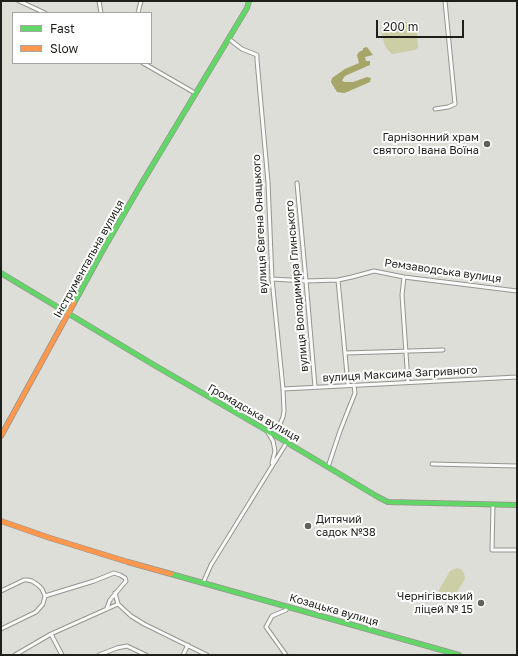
<!DOCTYPE html>
<html>
<head>
<meta charset="utf-8">
<style>
	body { margin:0 }
	#map { position:relative; width:518px; height:656px; overflow:hidden; background:#deded8; font-family:"Golos Text",sans-serif }
	canvas { display:block }
	.frame { position:absolute; inset:0; border:2px solid #1e1e1a; pointer-events:none }
	.legend { position:absolute; left:12px; top:12px; width:140px; height:52px; box-sizing:border-box; background:#fff; border:1px solid #a5a5a3; margin:0; padding:5px 7px; list-style:none; font-size:12px; color:#1e1e1a }
	.legend li { display:flex; align-items:center; gap:8px; height:20px }
	.legend b { width:20px; border:1px solid #a5a5a3 }
	.scale { position:absolute; left:376px; top:20px; width:88px; height:18px; box-sizing:border-box; border:2px solid #1e1e1a; border-top:0; padding-left:5px; font-size:12px; line-height:14px; white-space:nowrap; color:#1e1e1a; -webkit-text-stroke:3px #fff; paint-order:stroke }
</style>
</head>
<body>
<div id="map">
<canvas width="518" height="656"></canvas>
<div class="frame"></div>
<ul class="legend">
<li><b style="height:5px;background:#63d668"></b>Fast</li>
<li><b style="height:5px;background:#ff974d"></b>Slow</li>
</ul>
<div class="scale">200 m</div>
</div>
<script>
const ctx = document.querySelector('canvas').getContext('2d');
ctx.lineJoin = 'round';
function fill(path, color) {
  ctx.fillStyle = color;
  ctx.fill(path, 'evenodd');
}
function shape(rows) {
  const path = new Path2D();
  for (const r of rows) {
    path.moveTo(r[0], r[1]);
    for (let i = 2; i < r.length; i += 2) path.lineTo(r[i], r[i + 1]);
  }
  return path;
}
function stroke(path, color, width, dash) {
  ctx.strokeStyle = color;
  ctx.lineWidth = width;
  ctx.lineCap = dash ? 'butt' : 'round';
  ctx.setLineDash(dash || []);
  ctx.stroke(path);
}
function write(font, color, halo, rows, align = 'center') {
  ctx.font = font + ' "Golos Text",sans-serif';
  ctx.lineWidth = 4;
  ctx.setLineDash([]);
  ctx.textBaseline = 'middle';
  ctx.strokeStyle = halo;
  ctx.fillStyle = color;
  for (const [text, x, y, turn = 0] of rows) {
    ctx.save();
    ctx.translate(x, y);
    ctx.rotate((+turn || 0) * Math.PI / 180);
    ctx.textAlign = isNaN(turn) ? turn : align;
    if (halo) ctx.strokeText(text, 0, 0);
    ctx.fillText(text, 0, 0);
    ctx.restore();
  }
}
const green = shape([
	[403,22,410,22,414,26,417,31,418,48,415,50,392,54,387,49,384,43,381,31,395,24],
	[457,568,461,569,464,573,465,579,454,597,449,601,444,600,441,597,439,590,450,571]
]);
const water = shape([
	[367,47,373,55,365,57,366,61,370,61,370,65,347,75,344,77,342,81,345,82,353,82,367,77,371,78,370,82,347,92,344,93,337,92,335,89,331,82,332,78,345,69,359,63,357,55,359,52,363,50,363,48]
]);
const street = shape([
	[19,1,45,13],
	[99,1,101,13],
	[138,13,141,1],
	[229,39,242,49,257,55,257,60,268,182,272,279,283,389,284,411,283,417,280,424],
	[143,63,195,93],
	[435,109,448,107,455,104,445,1],
	[297,183,306,281,315,387],
	[404,277,402,295,408,382],
	[272,279,306,281,338,280,352,277,374,271,404,277,517,291],
	[338,280,348,385],
	[345,353,443,350],
	[283,389,517,377],
	[267,431,273,441,275,451,272,463],
	[432,464,517,466],
	[328,467,340,431,355,393,354,385],
	[493,505,492,550,517,550],
	[203,583,211,565,287,442],
	[1,591,24,580,28,580,32,581,38,585,42,589,45,596,43,604,36,612,1,629],
	[115,593,118,604,131,616,144,624,207,655],
	[45,596,94,581,114,573,120,575,125,578,126,581,110,600,107,608],
	[51,634,62,655],
	[15,655,51,634,118,604],
	[99,655,117,648,127,646,146,655],
	[183,655,188,645],
	[286,655,266,627,272,616,286,610,287,607]
]);
const fast = shape([
	[1,273,154,365,266,430,378,497,388,502,517,505],
	[74,303,103,250,140,186,247,8,249,1],
	[171,574,459,655]
]);
const slow = shape([
	[1,436,74,303],
	[1,521,50,538,128,562,171,574]
]);
const markers = [
	[487,144,4,"#61615c"],
	[308,526,4,"#61615c"],
	[481,603,4,"#61615c"]
];
const poiNames = [
	["Гарнізонний храм",479,138],
	["святого Івана Воїна",479,151],
	["Дитячий",316,520,"left"],
	["садок №38",316,533,"left"],
	["Чернігівський",473,597],
	["ліцей № 15",473,610]
];
const streetNames = [
	["вулиця Євгена Онацького",260,224,-93],
	["Інструментальна вулиця",89,259,-61],
	["Ремзаводська вулиця",443,271,8],
	["вулиця Володимира Глинського",297,286,-95],
	["вулиця Максима Загривного",400,374,-3],
	["Громадська вулиця",254,413,30],
	["Козацька вулиця",334,610,16]
];
fill(green, '#cccfa6');
fill(water, '#a5a667');
stroke(street, '#959590', 5);
stroke(fast, '#959590', 6);
stroke(slow, '#959590', 6);
stroke(street, '#fafaf9', 3);
stroke(fast, '#63d668', 4.5);
stroke(slow, '#ff974d', 4.5);
for (const [x, y, r, color] of markers) {
  const dot = new Path2D();
  dot.arc(x, y, r, 0, 2 * Math.PI);
  ctx.fillStyle = color;
  ctx.fill(dot);
  stroke(dot, '#fff', 1.5);
}
write('11px', '#1e1e1a', '#fff', poiNames, 'right');
write('11px', '#1e1e1a', '#fff', streetNames);
</script>
</body>
</html>
